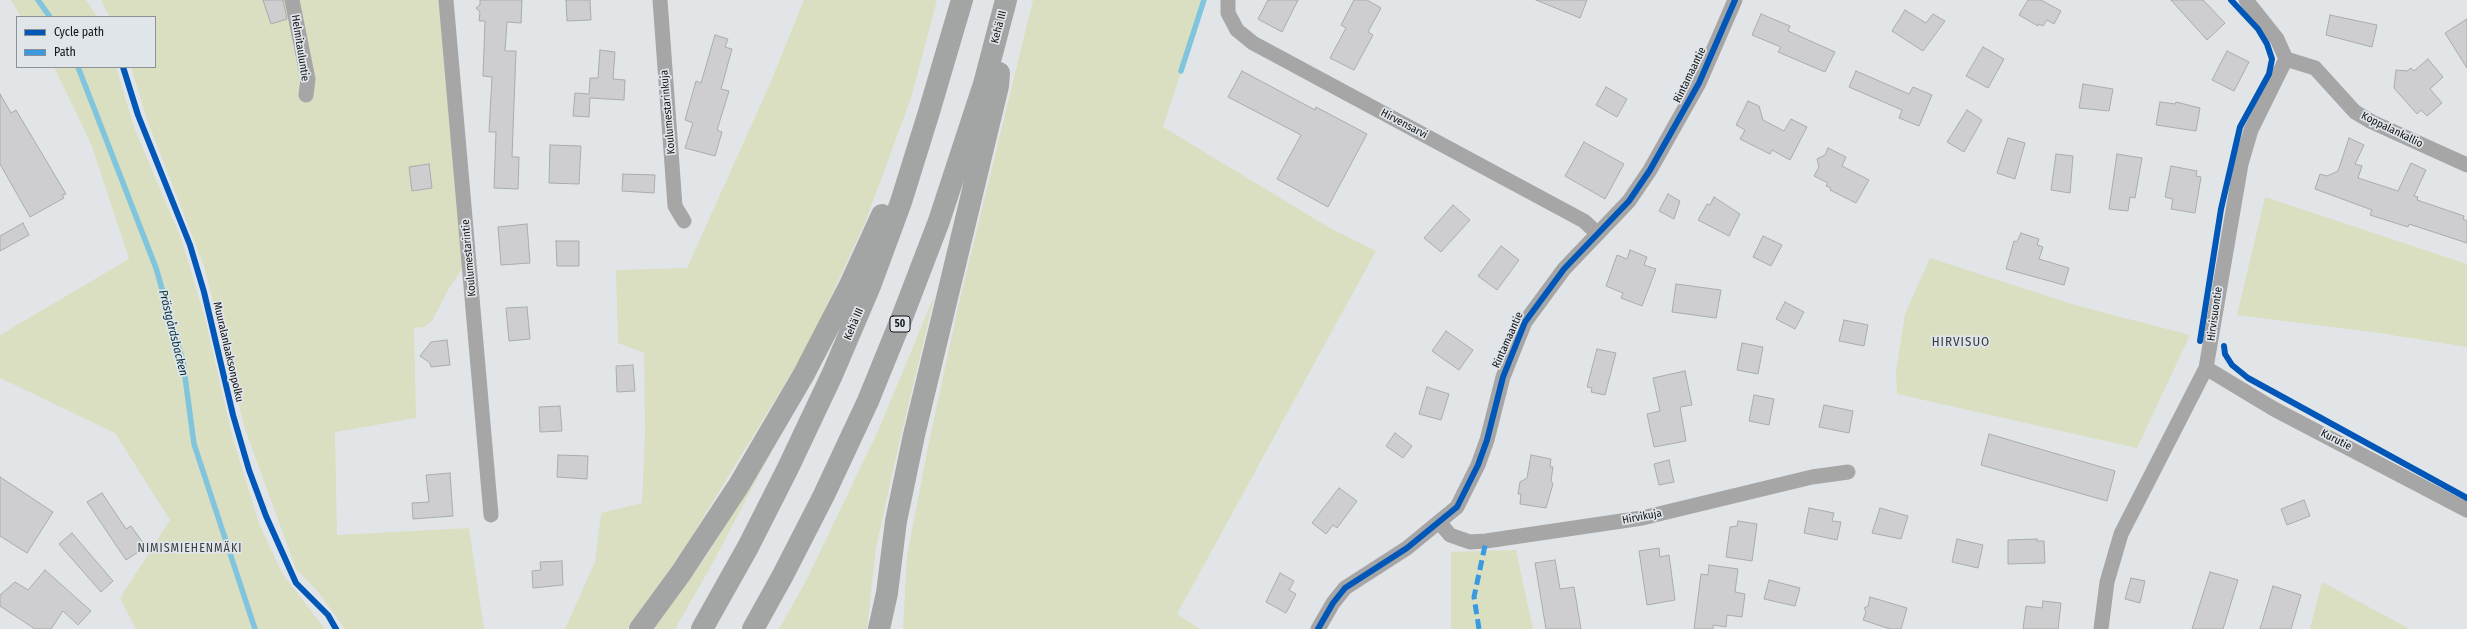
<!DOCTYPE html>
<html>
<head>
<meta charset="utf-8">
<style>
	body { margin:0 }
	#map { position:relative; width:2467px; height:629px; overflow:hidden; background:#e2e5e8; font-family:"Fira Sans Condensed",sans-serif }
	canvas { display:block }
	.legend { position:absolute; left:16px; top:16px; width:140px; height:52px; box-sizing:border-box; background:#e0e5ea; border:1px solid #8d9195; margin:0; padding:5px 7px; list-style:none; font-size:12px; color:#111315 }
	.legend li { display:flex; align-items:center; gap:8px; height:20px }
	.legend b { width:20px; border:1px solid #8d9195 }
</style>
</head>
<body>
<div id="map">
<canvas width="2467" height="629"></canvas>
<ul class="legend">
<li><b style="height:5px;background:#0057b8"></b>Cycle path</li>
<li><b style="height:5px;background:#3a9adf"></b>Path</li>
</ul>
</div>
<script>
const ctx = document.querySelector('canvas').getContext('2d');
ctx.lineJoin = 'round';
function fill(path, color) {
  ctx.fillStyle = color;
  ctx.fill(path, 'evenodd');
}
function shape(rows) {
  const path = new Path2D();
  for (const r of rows) {
    path.moveTo(r[0], r[1]);
    for (let i = 2; i < r.length; i += 2) path.lineTo(r[i], r[i + 1]);
  }
  return path;
}
function stroke(path, color, width, dash) {
  ctx.strokeStyle = color;
  ctx.lineWidth = width;
  ctx.lineCap = dash ? 'butt' : 'round';
  ctx.setLineDash(dash || []);
  ctx.stroke(path);
}
function write(font, color, halo, rows, align = 'center') {
  ctx.font = font + ' "Fira Sans Condensed",sans-serif';
  ctx.lineWidth = 3.5;
  ctx.setLineDash([]);
  ctx.textBaseline = 'middle';
  ctx.strokeStyle = halo;
  ctx.fillStyle = color;
  for (const [text, x, y, turn = 0] of rows) {
    ctx.save();
    ctx.translate(x, y);
    ctx.rotate((+turn || 0) * Math.PI / 180);
    ctx.textAlign = isNaN(turn) ? turn : align;
    if (halo) ctx.strokeText(text, 0, 0);
    ctx.fillText(text, 0, 0);
    ctx.restore();
  }
}
const green = shape([
	[11,0,86,0,97,17,21,17],
	[101,0,439,0,462,269,449,288,432,321,424,327,414,328,416,418,335,432,337,535,469,528,484,629,345,629,319,593,296,569,245,429,204,266,147,120,131,67,155,67,155,17,110,17],
	[804,0,937,0,911,98,865,223,807,348,684,549,627,629,565,629,595,562,601,513,642,503,645,431,644,353,618,343,616,270,687,268,769,86],
	[1033,0,1205,0,1163,127,1330,228,1376,251,1177,614,1200,629,903,629,907,556,928,447,959,303],
	[54,67,116,67,134,127,182,241,205,318,233,439,259,523,282,573,325,629,136,629,120,598,170,520,115,433,0,378,0,335,129,259,92,146],
	[2265,197,2467,264,2467,347,2379,333,2237,315],
	[1930,258,2075,305,2190,335,2137,448,1897,394,1896,372,1905,314],
	[935,294,896,457,876,548,867,629,779,629,806,581,878,431],
	[793,411,710,568,675,629,653,629,706,557],
	[1516,550,1533,629,1451,629,1451,552],
	[2322,582,2410,629,2310,629]
]);
const stream = shape([
	[38,0,50,17],
	[78,67,156,268,183,362,194,444,255,629],
	[1181,71,1204,0]
]);
const building = shape([
	[263,0,283,0,287,19,271,24,263,0],
	[480,0,522,0,521,23,507,22,505,51,516,51,512,157,519,157,518,189,494,188,496,132,489,132,492,77,483,76,485,21,479,21,480,12,476,8,480,5,480,0],
	[566,0,590,0,591,20,567,21,566,0],
	[1268,0,1298,0,1282,32,1258,19,1268,0],
	[1354,0,1367,0,1381,8,1368,32,1373,35,1354,70,1330,58,1346,28,1341,25,1354,0],
	[1536,0,1587,0,1580,18,1536,0],
	[2028,0,2041,0,2061,11,2054,24,2047,20,2043,26,2039,24,2038,26,2019,15,2028,0],
	[2171,0,2203,0,2225,23,2207,40,2171,0],
	[1905,10,1926,23,1933,14,1945,21,1923,51,1892,31,1905,10],
	[1761,14,1790,26,1788,31,1835,52,1825,72,1778,52,1781,47,1752,35,1761,14],
	[2330,15,2377,25,2372,47,2326,35,2330,15],
	[2467,19,2467,68,2445,33,2467,19],
	[715,35,728,39,725,47,732,49,721,89,729,91,717,130,722,132,715,156,685,148,693,123,685,120,696,81,701,83,715,35],
	[1983,47,2004,59,1988,88,1966,76,1983,47],
	[600,50,615,52,613,79,625,80,624,100,590,98,589,117,573,116,575,93,589,94,590,78,598,78,600,50],
	[2227,51,2249,62,2234,91,2212,80,2227,51],
	[2428,59,2443,77,2430,89,2442,103,2427,116,2421,110,2417,114,2394,88,2396,70,2407,71,2411,68,2414,71,2428,59],
	[1242,71,1315,110,1316,107,1367,134,1328,207,1277,179,1301,135,1228,97,1242,71],
	[1856,71,1909,94,1913,87,1932,95,1919,126,1899,118,1902,110,1849,87,1856,71],
	[2083,84,2113,89,2109,111,2079,108,2083,84],
	[1606,87,1627,99,1617,117,1596,105,1606,87],
	[0,94,11,113,16,110,66,194,62,195,64,198,30,217,0,164,0,94],
	[1748,101,1759,106,1763,120,1784,131,1791,119,1807,127,1790,160,1772,150,1770,154,1740,139,1745,130,1736,125,1748,101],
	[2160,102,2175,104,2176,102,2200,108,2196,131,2156,125,2160,102],
	[1967,110,1982,120,1964,152,1947,142,1967,110],
	[2008,138,2025,143,2015,179,1997,173,2008,138],
	[2349,138,2364,145,2355,164,2362,166,2358,178,2398,191,2411,163,2426,170,2414,196,2418,197,2417,200,2464,216,2463,219,2467,221,2467,243,2409,224,2408,227,2370,215,2372,210,2315,189,2320,174,2327,176,2338,171,2349,138],
	[1584,142,1624,164,1605,199,1565,176,1584,142],
	[550,145,581,146,579,184,549,183,550,145],
	[1828,148,1846,157,1842,166,1869,180,1856,203,1830,190,1831,188,1826,186,1828,183,1814,176,1819,167,1817,159,1825,155,1828,148],
	[2056,154,2073,156,2070,193,2051,190,2056,154],
	[2117,154,2142,158,2135,198,2130,197,2128,211,2109,209,2117,154],
	[429,164,432,188,412,191,409,167,429,164],
	[2171,166,2197,171,2196,176,2201,177,2195,213,2171,209,2173,199,2165,197,2171,166],
	[623,174,655,175,654,193,622,191,623,174],
	[1668,194,1680,201,1674,219,1659,211,1668,194],
	[1714,197,1740,214,1729,236,1698,220,1707,204,1710,205,1714,197],
	[1453,205,1470,220,1441,252,1424,238,1453,205],
	[23,223,29,235,0,251,0,236,23,223],
	[527,224,530,263,501,265,498,227,527,224],
	[2021,233,2039,239,2037,245,2043,247,2039,259,2069,268,2064,285,2006,269,2014,241,2017,242,2021,233],
	[1763,236,1782,245,1771,266,1753,257,1763,236],
	[556,241,579,241,579,266,557,266,556,241],
	[1501,246,1519,260,1497,290,1478,276,1501,246],
	[1630,250,1647,257,1644,265,1656,269,1642,306,1621,298,1623,293,1606,286,1617,255,1627,259,1630,250],
	[1676,284,1721,290,1716,318,1672,312,1676,284],
	[1785,302,1804,312,1795,329,1776,319,1785,302],
	[527,307,530,339,509,341,506,308,527,307],
	[1844,320,1868,325,1864,346,1839,341,1844,320],
	[1446,331,1473,350,1459,370,1432,351,1446,331],
	[447,340,450,365,431,367,430,363,420,356,431,342,447,340],
	[1742,343,1763,347,1758,374,1737,370,1742,343],
	[1597,349,1616,353,1605,395,1591,392,1592,388,1587,387,1597,349],
	[633,365,635,391,617,392,616,366,633,365],
	[1685,371,1692,405,1680,407,1686,441,1654,447,1647,414,1660,411,1653,378,1685,371],
	[1427,387,1449,394,1441,420,1419,414,1427,387],
	[1754,395,1774,399,1769,425,1749,421,1754,395],
	[1824,405,1853,411,1849,433,1819,427,1824,405],
	[560,406,562,431,540,432,539,407,560,406],
	[1395,433,1412,446,1403,458,1386,446,1395,433],
	[1989,434,2115,471,2107,501,1981,465,1989,434],
	[558,455,588,456,587,479,557,477,558,455],
	[1531,455,1551,459,1550,467,1553,467,1551,481,1553,484,1546,508,1520,504,1521,494,1518,494,1520,482,1527,478,1531,455],
	[1669,460,1674,482,1659,485,1654,464,1669,460],
	[450,473,453,516,413,519,412,503,429,502,426,475,450,473],
	[0,477,53,512,27,553,0,536,0,477],
	[1339,488,1357,501,1337,528,1333,525,1326,534,1312,523,1339,488],
	[102,493,126,529,131,526,146,547,126,560,87,502,102,493],
	[2304,500,2310,516,2287,525,2281,509,2304,500],
	[1809,508,1834,513,1832,521,1841,522,1837,540,1804,533,1809,508],
	[1880,508,1908,516,1901,539,1872,533,1880,508],
	[1738,521,1757,524,1752,561,1726,557,1730,527,1737,526,1738,521],
	[72,533,113,581,101,592,59,544,72,533],
	[1957,539,1983,545,1978,568,1952,562,1957,539],
	[2037,539,2037,541,2044,541,2045,563,2008,564,2008,540,2037,539],
	[1659,548,1660,557,1669,555,1675,600,1647,605,1639,551,1659,548],
	[1555,560,1560,589,1574,587,1581,629,1546,629,1535,563,1555,560],
	[562,561,563,585,533,588,532,571,541,570,540,562,562,561],
	[1709,565,1738,569,1735,592,1745,594,1742,617,1727,615,1726,627,1713,625,1713,629,1694,629,1701,574,1708,575,1709,565],
	[45,570,91,611,78,625,63,611,51,629,35,629,0,606,0,595,15,582,28,590,45,570],
	[2210,572,2238,580,2223,629,2192,629,2210,572],
	[1280,573,1294,581,1289,590,1296,594,1286,613,1266,602,1280,573],
	[2131,578,2145,581,2140,603,2125,599,2131,578],
	[1769,580,1800,588,1795,606,1764,599,1769,580],
	[2273,586,2301,595,2291,629,2260,629,2273,586],
	[1870,597,1907,608,1901,629,1890,629,1863,620,1866,612,1864,608,1868,606,1870,597],
	[2043,601,2061,603,2058,629,2023,629,2026,606,2042,608,2043,601]
]);
const street = shape([
	[292,0,308,79,306,95],
	[446,0,491,515],
	[660,0,675,206,684,221],
	[1228,0,1228,13,1237,30,1253,43,1584,221,1598,234],
	[2286,59,2315,68,2355,112,2372,122,2467,165],
	[2206,368,2274,409,2467,510],
	[1440,523,1450,535,1470,542,1486,541,1642,518,1812,477,1848,472],
	[1318,629,1333,603,1345,588,1407,548,1457,507,1478,465,1487,440,1503,377,1525,322,1564,269,1629,201,1650,170,1699,83,1735,0],
	[2101,629,2107,582,2121,534,2206,368,2241,164,2251,130,2286,59,2277,39,2246,0]
]);
const highway = shape([
	[640,629,681,573,739,485,804,374,850,285,882,215],
	[702,629,748,547,788,468,832,375,870,286,901,202,929,112,962,0],
	[753,629,783,575,824,495,868,401,903,315,939,221,984,84,1006,0],
	[879,629,887,593,896,521,914,435,998,86,999,73]
]);
const quiet = shape([
	[1479,629,1474,597,1486,541]
]);
const cycleway = shape([
	[123,67,138,115,190,245,204,292,233,415,249,470,266,516,296,583,328,615,336,629],
	[2200,341,2221,209,2240,127,2269,74,2272,59,2267,44,2258,29,2231,0],
	[2224,346,2225,354,2232,365,2248,378,2467,498],
	[1318,629,1333,603,1345,588,1407,548,1457,507,1478,465,1487,440,1503,377,1525,322,1564,269,1629,201,1650,170,1699,83,1735,0]
]);
const shields = [
	[900,324,20]
];
const shieldNames = [
	["50",900,324]
];
const streetNames = [
	["Kehä III",999,27,-75],
	["Helmitauluntie",300,48,81],
	["Rintamaantie",1690,75,-64],
	["Koulumestarinkuja",668,112,-95],
	["Hirvensarvi",1404,124,28],
	["Koppalankallio",2392,130,26],
	["Koulumestarintie",469,258,-95],
	["Hirvisuontie",2215,314,-82],
	["Kehä III",854,324,-67],
	["Rintamaantie",1508,340,-66],
	["Muuralanlaaksonpolku",228,352,77],
	["Kurutie",2336,440,27],
	["Hirvikuja",1642,517,-11]
];
const waterNames = [
	["Prästgårdsbacken",173,333,76]
];
const neighbourhoodNames = [
	["NIMISMIEHENMÄKI",190,549]
];
const quarterNames = [
	["HIRVISUO",1961,342]
];
fill(green, '#d9dfc0');
stroke(stream, '#80c4dd', 5.5);
fill(building, '#ceced0');
stroke(building, '#aaabad', 1);
stroke(street, '#a6a6a7', 15);
stroke(highway, '#a3a4a4', 22);
stroke(quiet, '#3a9adf', 5, [10, 5]);
stroke(cycleway, '#0057b8', 6);
for (const [x, y, w] of shields) {
  const box = new Path2D();
  box.roundRect(x - w / 2, y - 8, w, 16, 3);
  ctx.fillStyle = '#e0e5ea';
  ctx.fill(box);
  stroke(box, '#111315', 1);
}
write('bold 10px', '#111315', null, shieldNames);
write('11px', '#111315', '#e0e5ea', streetNames);
write('italic 12px', '#002f3d', '#e0e5ea', waterNames);
ctx.letterSpacing = '1px';
write('12px', '#3a3d42', '#e0e5ea', neighbourhoodNames);
ctx.letterSpacing = '0px';
ctx.letterSpacing = '1px';
write('13px', '#3a3d42', '#e0e5ea', quarterNames);
ctx.letterSpacing = '0px';
</script>
</body>
</html>
